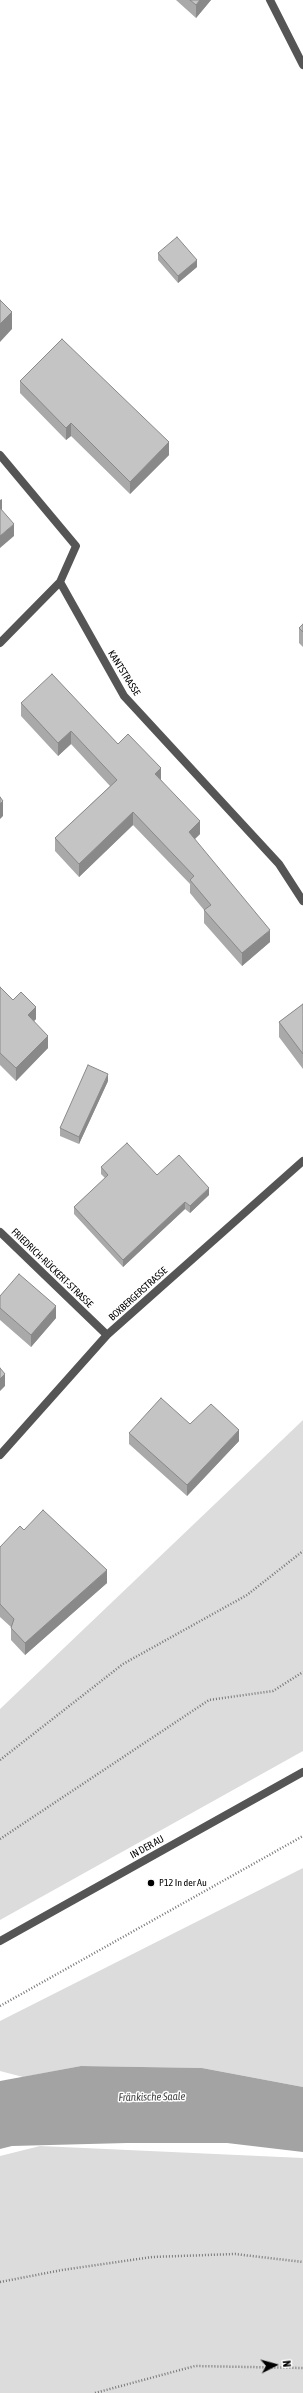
<!DOCTYPE html>
<html>
<head>
<meta charset="utf-8">
<style>
	body { margin:0 }
	#map { position:relative; width:303px; height:2393px; overflow:hidden; background:#fff; font-family:"Asap Condensed",sans-serif }
	canvas { display:block }
	.north { position:absolute; left:255px; top:2345px; width:40px; height:40px; -webkit-text-stroke:3px #fff; paint-order:stroke; rotate:84deg; font-size:11px; font-weight:700; line-height:16px; text-align:center; color:#000 }
	.north::after { content:''; display:block; margin:auto; width:14px; height:18px; background:#000; clip-path:polygon(50% 0,100% 100%,50% 72%,0 100%) }
</style>
</head>
<body>
<div id="map">
<canvas width="303" height="2393"></canvas>
<div class="north">N</div>
</div>
<script>
const ctx = document.querySelector('canvas').getContext('2d');
ctx.lineJoin = 'round';
function fill(path, color) {
  ctx.fillStyle = color;
  ctx.fill(path, 'evenodd');
}
function shape(rows) {
  const path = new Path2D();
  for (const r of rows) {
    path.moveTo(r[0], r[1]);
    for (let i = 2; i < r.length; i += 2) path.lineTo(r[i], r[i + 1]);
  }
  return path;
}
function stroke(path, color, width, dash) {
  ctx.strokeStyle = color;
  ctx.lineWidth = width;
  ctx.lineCap = dash ? 'butt' : 'round';
  ctx.setLineDash(dash || []);
  ctx.stroke(path);
}
function write(font, color, halo, rows, align = 'center') {
  ctx.font = font + ' "Asap Condensed",sans-serif';
  ctx.lineWidth = 3;
  ctx.setLineDash([]);
  ctx.textBaseline = 'middle';
  ctx.strokeStyle = halo;
  ctx.fillStyle = color;
  for (const [text, x, y, turn = 0] of rows) {
    ctx.save();
    ctx.translate(x, y);
    ctx.rotate((+turn || 0) * Math.PI / 180);
    ctx.textAlign = isNaN(turn) ? turn : align;
    if (halo) ctx.strokeText(text, 0, 0);
    ctx.fillText(text, 0, 0);
    ctx.restore();
  }
}
const green = shape([
	[303,1420,303,1751,0,1920,0,1709],
	[303,1868,303,2087,202,2068,81,2066,23,2077,0,2071,0,2021],
	[40,2146,303,2158,303,2393,0,2393,0,2156]
]);
const water = shape([
	[81,2066,202,2068,303,2087,303,2152,227,2143,127,2143,12,2146,0,2149,0,2081]
]);
const path = shape([
	[0,1760,123,1664,247,1595,303,1551],
	[0,1839,209,1700,273,1691,303,1672],
	[0,2006,303,1836],
	[0,2282,62,2270,152,2257,235,2254,303,2262],
	[95,2393,195,2366,303,2368]
]);
const street = shape([
	[270,0,303,65],
	[0,455,76,546,60,582,124,696,279,864,303,901],
	[0,643,60,582],
	[0,1232,107,1335],
	[0,1455,107,1335,303,1161],
	[0,1941,303,1772]
]);
const wall = shape([
	[176,0,211,0,196,18],
	[158,253,197,267,178,283,158,260],
	[20,381,169,455,130,494,71,436,66,440,20,393],
	[303,624,303,647,299,643,299,628],
	[21,703,118,744,161,780,200,834,194,839,270,942,242,966,204,923,204,910,190,893,190,884,133,825,79,877,55,851,55,838,110,786,71,744,58,756,21,716],
	[0,987,13,1000,36,1019,34,1021,48,1048,16,1081,0,1065],
	[303,1004,303,1069,279,1037,279,1022],
	[108,1081,79,1144,60,1136,60,1128],
	[101,1167,157,1175,209,1195,190,1213,185,1209,123,1267,74,1214,74,1207,105,1178,101,1174],
	[0,1296,56,1318,31,1347,0,1320],
	[190,1424,239,1441,187,1496,129,1444,129,1433],
	[24,1530,107,1583,25,1655,11,1640,11,1627,0,1617,0,1547]
]);
const shadedWall = shape([
	[200,0,211,0,196,18,196,5],
	[197,260,197,267,178,283,178,276],
	[12,312,12,329,0,342,0,324],
	[71,423,71,436,66,440,66,428],
	[169,442,169,455,130,494,130,482],
	[2,499,2,511,0,512,0,500],
	[14,524,14,536,0,548,0,536],
	[71,731,71,744,58,756,58,743],
	[161,768,161,781,155,774],
	[3,801,3,816,0,819,0,804],
	[133,812,133,825,79,877,79,864],
	[200,821,200,834,189,845,189,832],
	[270,930,270,942,242,966,242,953],
	[36,1007,36,1019,28,1027,28,1015],
	[48,1036,48,1048,16,1081,16,1068],
	[108,1074,108,1081,79,1144,79,1137],
	[209,1188,209,1195,190,1213,190,1206],
	[185,1202,185,1209,123,1267,123,1260],
	[56,1306,56,1318,31,1347,31,1335],
	[5,1374,5,1386,0,1391,0,1379],
	[239,1430,239,1441,187,1496,187,1485],
	[107,1570,107,1583,25,1655,25,1643]
]);
const building = shape([
	[190,0,200,0,196,5,190,0],
	[177,237,197,260,178,276,158,253,177,237],
	[0,300,12,312,0,324,0,300],
	[62,339,169,442,130,482,71,423,66,428,20,381,62,339],
	[0,508,14,524,0,536,0,508],
	[303,624,303,632,299,628,303,624],
	[52,674,118,744,128,734,161,768,155,774,200,821,189,832,270,930,242,953,204,910,211,905,190,880,194,876,133,812,79,864,55,838,117,780,71,731,58,743,21,703,52,674],
	[0,797,3,801,0,804,0,797],
	[0,987,13,1000,21,992,36,1007,28,1015,48,1036,16,1068,0,1053,0,987],
	[303,1004,303,1054,279,1022,303,1004],
	[88,1065,108,1074,79,1137,60,1128,88,1065],
	[127,1143,157,1175,179,1155,209,1188,190,1206,185,1202,123,1260,74,1207,108,1175,101,1167,127,1143],
	[19,1274,56,1306,31,1335,0,1308,0,1296,19,1274],
	[0,1368,5,1374,0,1379,0,1368],
	[161,1398,190,1424,211,1404,239,1430,187,1485,129,1433,161,1398],
	[43,1510,107,1570,25,1643,11,1628,14,1619,0,1604,0,1547,20,1526,24,1530,43,1510]
]);
const markers = [
	[151,1883,4,"#000"]
];
const streetNames = [
	["KANTSTRASSE",124,673,58],
	["FRIEDRICH-RÜCKERT-STRASSE",52,1268,44],
	["BOXBERGERSTRASSE",138,1294,-42],
	["IN DER AU",147,1847,-29]
];
const poiNames = [
	["P12 In der Au",159,1883]
];
const waterNames = [
	["Fränkische Saale",152,2097,-1]
];
fill(green, '#dcdcdc');
fill(water, '#a3a3a3');
stroke(path, '#777', 2.5, [1, 2]);
stroke(street, '#555', 8);
fill(wall, '#a9a9a9');
fill(shadedWall, '#898989');
fill(building, '#c4c4c4');
stroke(building, '#898989', 1);
for (const [x, y, r, color] of markers) {
  const dot = new Path2D();
  dot.arc(x, y, r, 0, 2 * Math.PI);
  ctx.fillStyle = color;
  ctx.fill(dot);
  stroke(dot, '#fff', 1.5);
}
write('10px', '#000', '#fff', streetNames);
write('10px', '#000', '#fff', poiNames, 'left');
write('italic 11px', '#444', '#fff', waterNames);
</script>
</body>
</html>
